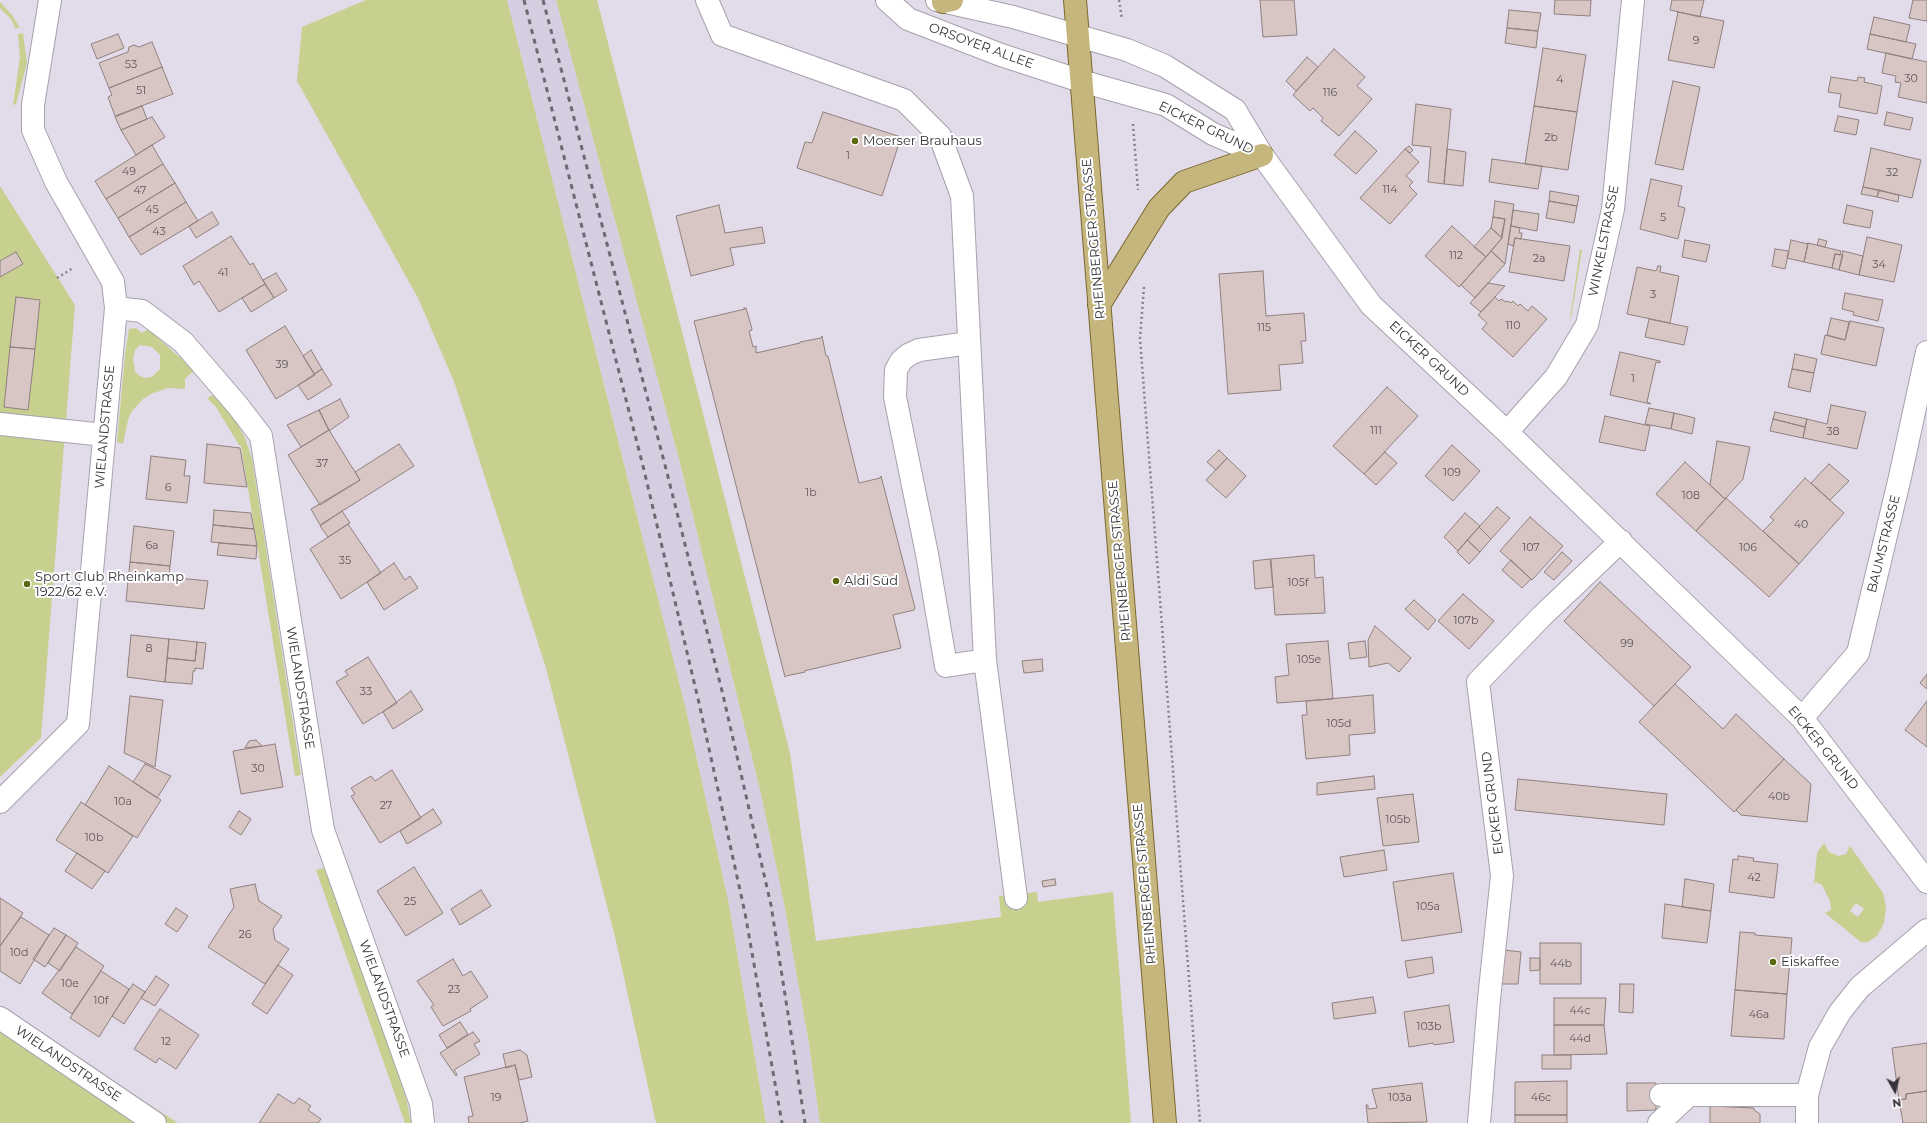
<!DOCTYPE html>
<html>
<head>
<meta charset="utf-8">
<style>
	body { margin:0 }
	#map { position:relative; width:1927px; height:1123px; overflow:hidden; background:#e2dbe9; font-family:Montserrat,sans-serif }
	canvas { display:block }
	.north { position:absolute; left:1875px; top:1071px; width:40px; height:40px; -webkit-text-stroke:3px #fff; paint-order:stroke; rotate:172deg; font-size:11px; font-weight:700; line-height:16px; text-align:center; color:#363339 }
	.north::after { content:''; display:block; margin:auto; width:14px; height:18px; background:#363339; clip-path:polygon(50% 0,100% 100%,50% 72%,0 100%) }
</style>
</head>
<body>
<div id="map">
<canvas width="1927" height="1123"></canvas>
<div class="north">N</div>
</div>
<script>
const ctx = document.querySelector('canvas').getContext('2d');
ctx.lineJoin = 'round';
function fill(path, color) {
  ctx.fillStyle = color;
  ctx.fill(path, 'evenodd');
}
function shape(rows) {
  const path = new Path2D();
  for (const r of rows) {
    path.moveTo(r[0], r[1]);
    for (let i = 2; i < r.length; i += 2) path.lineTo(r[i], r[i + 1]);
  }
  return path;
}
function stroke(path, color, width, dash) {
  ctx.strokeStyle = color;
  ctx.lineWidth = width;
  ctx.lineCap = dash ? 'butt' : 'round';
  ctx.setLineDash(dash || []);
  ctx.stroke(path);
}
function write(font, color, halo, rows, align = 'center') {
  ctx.font = font + ' Montserrat,sans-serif';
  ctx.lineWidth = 4;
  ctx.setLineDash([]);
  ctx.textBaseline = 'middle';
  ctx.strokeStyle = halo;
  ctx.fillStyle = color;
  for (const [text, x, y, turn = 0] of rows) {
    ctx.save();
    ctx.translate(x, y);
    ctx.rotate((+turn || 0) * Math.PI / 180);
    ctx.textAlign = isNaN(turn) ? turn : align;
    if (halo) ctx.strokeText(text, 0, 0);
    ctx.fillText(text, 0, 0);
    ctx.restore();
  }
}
const built = shape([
	[507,0,556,0,679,459,761,794,784,903,809,1044,820,1123,766,1123,728,900,685,706]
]);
const green = shape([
	[366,0,507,0,685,706,728,900,766,1123,656,1123,616,941,546,668,455,384,418,298,297,81,302,27],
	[556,0,597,0,790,753,816,941,1001,917,999,896,1037,892,1038,902,1113,892,1131,1123,820,1123,809,1044,784,903,761,794,679,459],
	[0,2,12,15,20,28,15,28,11,19,0,8],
	[23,33,27,63,16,104,13,105,20,57,18,34],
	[0,186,75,305,41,738,0,777],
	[1580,249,1582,250,1571,318,1570,318],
	[136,328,142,333,148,329,196,372,191,373,185,379,185,389,168,388,151,394,143,399,132,411,128,420,123,444,117,442,125,355,129,329],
	[140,345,152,347,160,355,160,369,152,377,145,378,138,375,135,371,133,359,135,350],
	[215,394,236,422,245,438,252,459,301,775,295,776,241,446,239,445,216,407,207,398],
	[1824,843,1829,852,1838,856,1846,854,1850,846,1883,893,1886,907,1884,923,1877,936,1868,942,1861,942,1825,913,1831,910,1830,901,1822,885,1816,882,1814,884,1817,853],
	[1856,903,1864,909,1858,917,1850,911],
	[324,868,386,1036,407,1102,411,1123,405,1123,316,870],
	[0,1022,156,1123,0,1123],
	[114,1082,178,1123,167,1123,111,1087]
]);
const building = shape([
	[1260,0,1294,0,1297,35,1263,37,1260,0],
	[1555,0,1591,0,1590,16,1554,14,1555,0],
	[1672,0,1704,0,1700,17,1670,10,1672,0],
	[1913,0,1927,0,1927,21,1909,18,1913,0],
	[1509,10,1541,13,1538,31,1507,28,1509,10],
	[1678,12,1724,21,1714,68,1668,60,1678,12],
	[1874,17,1910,25,1906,42,1870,34,1874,17],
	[1507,28,1538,31,1536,48,1505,43,1507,28],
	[118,34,124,48,97,59,91,44,118,34],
	[1870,34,1916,44,1912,59,1867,49,1870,34],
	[152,42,162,67,109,88,99,63,128,52,129,47,134,45,139,47,152,42],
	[1543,48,1586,55,1577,112,1534,106,1543,48],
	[1334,49,1365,77,1357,86,1372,99,1339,136,1321,121,1323,118,1313,108,1310,111,1293,95,1334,49],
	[1886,53,1927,62,1927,103,1898,97,1901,83,1895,82,1896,76,1882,73,1886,53],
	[1307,57,1318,67,1296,91,1286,81,1307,57],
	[162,67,173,94,115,116,108,97,112,95,109,88,162,67],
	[1831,77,1857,81,1858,77,1865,78,1864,82,1882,86,1877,114,1839,107,1841,94,1828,92,1831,77],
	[1673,81,1700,87,1683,170,1655,164,1673,81],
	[1416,104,1451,109,1444,184,1428,182,1431,147,1412,145,1416,104],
	[142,106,147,119,121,130,115,117,142,106],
	[1534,106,1577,112,1568,170,1525,164,1534,106],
	[823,112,901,137,882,196,797,168,805,142,812,143,823,112],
	[1887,112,1913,118,1910,130,1884,125,1887,112],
	[1838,116,1859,120,1856,135,1834,131,1838,116],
	[152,117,165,137,136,155,121,130,152,117],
	[1355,131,1377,151,1356,174,1334,155,1355,131],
	[152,145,163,164,106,199,95,181,152,145],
	[1409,146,1413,150,1410,153,1405,149,1409,146],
	[1871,148,1921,160,1912,198,1863,187,1871,148],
	[1405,149,1419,162,1406,176,1413,182,1409,186,1417,194,1390,224,1360,198,1405,149],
	[1447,149,1466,152,1463,186,1444,184,1447,149],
	[1492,159,1542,166,1538,189,1489,182,1492,159],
	[163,164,175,183,118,218,106,199,163,164],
	[1651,179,1682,186,1678,206,1685,208,1678,239,1640,229,1651,179],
	[175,183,186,202,129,237,118,218,175,183],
	[1863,187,1879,190,1877,197,1861,194,1863,187],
	[1879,190,1899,195,1898,202,1877,197,1879,190],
	[1550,191,1579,196,1577,206,1549,201,1550,191],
	[1495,201,1514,204,1505,264,1491,251,1502,238,1505,219,1493,217,1495,201],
	[1549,201,1577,206,1574,223,1546,218,1549,201],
	[186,202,198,221,141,255,129,237,186,202],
	[719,205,725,233,762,227,765,243,730,248,734,265,691,276,676,216,719,205],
	[1847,205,1873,211,1870,228,1843,223,1847,205],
	[1513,210,1539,214,1537,231,1511,226,1513,210],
	[212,212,219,224,196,238,189,226,212,212],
	[1493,217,1505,219,1501,237,1491,228,1493,217],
	[1452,226,1486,257,1459,287,1425,256,1452,226],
	[1511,226,1520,228,1519,233,1522,233,1521,239,1515,238,1513,246,1508,244,1511,226],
	[1491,228,1502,238,1486,257,1474,247,1491,228],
	[231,236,250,265,253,263,265,284,219,312,199,281,194,285,183,266,231,236],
	[1867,237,1902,245,1894,282,1859,275,1867,237],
	[1515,238,1570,246,1564,281,1509,272,1515,238],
	[1819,239,1827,241,1825,247,1817,245,1819,239],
	[1685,240,1710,245,1706,262,1682,257,1685,240],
	[1791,240,1808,244,1804,262,1787,258,1791,240],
	[1808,243,1841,251,1840,255,1835,254,1832,268,1804,262,1808,243],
	[1775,249,1789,251,1785,269,1772,266,1775,249],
	[1491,251,1505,264,1475,298,1461,285,1491,251],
	[1843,251,1863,256,1859,275,1839,270,1843,251],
	[16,252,23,264,0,277,0,261,16,252],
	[1835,254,1843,255,1839,270,1832,268,1835,254],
	[1658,266,1661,266,1660,272,1679,276,1670,323,1627,314,1637,267,1656,271,1658,266],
	[1263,271,1266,316,1304,313,1306,341,1301,341,1303,363,1279,365,1281,390,1228,394,1219,274,1263,271],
	[276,273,287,290,274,298,263,280,276,273],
	[1488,283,1505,286,1481,312,1470,303,1488,283],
	[265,284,274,298,251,312,242,298,265,284],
	[1845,293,1883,300,1878,321,1853,315,1854,312,1842,309,1845,293],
	[16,297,40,300,35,349,10,347,16,297],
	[1495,297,1499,301,1501,299,1506,302,1508,301,1511,303,1513,301,1518,306,1520,304,1528,311,1532,306,1547,319,1513,357,1482,329,1487,323,1478,315,1495,297],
	[744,308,746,308,752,329,752,330,749,331,753,347,756,346,756,353,800,343,800,342,821,338,822,336,826,356,828,356,859,483,880,478,881,476,915,608,914,610,893,615,901,648,804,671,805,672,786,676,785,677,694,321,745,309,744,308],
	[1831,318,1849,322,1845,340,1827,335,1831,318],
	[1649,319,1688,327,1684,345,1645,337,1649,319],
	[1850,321,1884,328,1876,366,1821,354,1825,335,1845,340,1850,321],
	[285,326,315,375,276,399,246,350,285,326],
	[10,347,35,349,28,410,4,407,10,347],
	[311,350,322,369,314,374,303,356,311,350],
	[1620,352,1660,361,1660,363,1656,362,1647,402,1651,404,1610,395,1620,352],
	[1795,354,1817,359,1814,373,1792,369,1795,354],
	[322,369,332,385,308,400,298,385,322,369],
	[1792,369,1814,373,1810,392,1788,387,1792,369],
	[1387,387,1418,416,1364,474,1333,446,1387,387],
	[340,399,349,417,329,431,319,410,340,399],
	[1831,405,1866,412,1857,449,1803,438,1807,419,1827,424,1831,405],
	[1649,408,1674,413,1671,429,1645,424,1649,408],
	[319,410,329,430,301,447,287,425,319,410],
	[1775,412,1807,419,1805,427,1773,419,1775,412],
	[1674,413,1695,418,1692,434,1671,429,1674,413],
	[1605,416,1650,426,1645,451,1599,442,1605,416],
	[1773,419,1805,427,1803,438,1770,431,1773,419],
	[329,430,360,480,320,505,288,455,329,430],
	[1717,441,1750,447,1743,479,1725,499,1710,485,1717,441],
	[207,444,240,448,247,487,204,483,207,444],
	[399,444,414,466,320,525,311,509,360,480,355,472,399,444],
	[1452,445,1480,471,1453,501,1425,476,1452,445],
	[1219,450,1227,458,1216,470,1207,462,1219,450],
	[1385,452,1397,463,1376,485,1364,474,1385,452],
	[151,456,186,460,184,476,190,476,187,503,146,499,151,456],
	[1227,458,1246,476,1226,498,1206,480,1227,458],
	[1685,462,1725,499,1696,531,1656,494,1685,462],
	[1829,464,1849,481,1830,500,1811,483,1829,464],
	[1805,478,1844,513,1799,564,1763,531,1774,520,1770,517,1805,478],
	[1726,498,1799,564,1769,597,1696,531,1726,498],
	[1497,507,1510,518,1491,539,1479,527,1497,507],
	[214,510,251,513,254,529,213,525,214,510],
	[342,511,350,523,328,537,320,526,342,511],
	[1465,513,1480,526,1458,551,1444,537,1465,513],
	[1530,517,1563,546,1532,580,1500,551,1530,517],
	[348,524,381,573,341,599,310,549,348,524],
	[213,525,254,529,257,546,211,542,213,525],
	[134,526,174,531,170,566,130,562,134,526],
	[1479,527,1491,539,1480,552,1467,540,1479,527],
	[1467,540,1480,552,1469,564,1457,552,1467,540],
	[219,543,257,546,256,559,217,555,219,543],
	[1562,552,1572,561,1554,580,1544,572,1562,552],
	[1314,555,1315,578,1323,577,1325,613,1275,615,1271,559,1314,555],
	[1270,559,1273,587,1255,589,1253,561,1270,559],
	[1511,560,1531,579,1522,588,1502,570,1511,560],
	[130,562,170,566,169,577,208,581,204,609,126,601,130,562],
	[394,563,405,580,410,576,418,588,384,610,367,582,394,563],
	[1600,582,1691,667,1654,706,1564,621,1600,582],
	[1463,594,1494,621,1469,649,1438,621,1463,594],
	[1414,600,1436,620,1428,630,1405,609,1414,600],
	[1375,626,1411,658,1399,672,1388,663,1369,667,1368,640,1375,626],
	[131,635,169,639,165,682,127,677,131,635],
	[169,639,197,642,195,661,167,658,169,639],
	[1328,641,1333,699,1277,703,1275,677,1289,675,1286,644,1328,641],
	[1365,641,1367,657,1350,659,1348,643,1365,641],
	[197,642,206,643,203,669,195,668,195,671,193,671,192,684,165,682,167,658,195,661,197,642],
	[368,657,397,703,363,724,336,682,348,675,345,671,368,657],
	[1042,659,1043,671,1024,673,1022,661,1042,659],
	[1927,674,1927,689,1920,683,1927,674],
	[1675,684,1723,729,1736,714,1784,759,1734,812,1639,722,1675,684],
	[411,691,423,710,393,729,383,712,411,691],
	[1373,695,1375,733,1349,735,1350,755,1306,759,1302,715,1307,715,1306,701,1373,695],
	[130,696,163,700,155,767,124,753,130,696],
	[1927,701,1927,747,1905,730,1927,701],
	[256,740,262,746,245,748,249,741,256,740],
	[275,744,283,787,241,794,233,751,275,744],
	[1784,759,1811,784,1807,822,1741,815,1736,810,1784,759],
	[145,764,171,776,157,798,133,782,145,764],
	[109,766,161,800,137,838,85,805,109,766],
	[392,770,421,818,380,843,351,796,355,794,351,788,371,776,375,781,392,770],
	[1374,776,1375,789,1317,795,1317,783,1374,776],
	[1518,779,1667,794,1664,825,1515,810,1518,779],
	[1413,794,1419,842,1383,846,1377,798,1413,794],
	[81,802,133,836,108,873,56,840,81,802],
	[433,809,442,823,407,844,400,831,433,809],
	[239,811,251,819,241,835,229,827,239,811],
	[1384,850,1387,870,1344,877,1340,857,1384,850],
	[77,853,105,871,92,889,65,871,77,853],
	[1738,856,1754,858,1753,861,1778,864,1774,898,1729,892,1733,859,1738,860,1738,856],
	[414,867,443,913,406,936,377,891,414,867],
	[1453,873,1462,932,1402,941,1393,882,1453,873],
	[1055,879,1056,885,1043,887,1042,881,1055,879],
	[1685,879,1714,884,1711,911,1682,907,1685,879],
	[255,884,259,901,282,916,273,929,275,940,289,949,265,984,208,947,234,907,230,889,255,884],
	[481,890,491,906,460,925,451,909,481,890],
	[0,898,23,913,0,946,0,898],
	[1665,904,1711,911,1707,943,1662,938,1665,904],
	[176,908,188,916,177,932,165,924,176,908],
	[21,917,49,935,20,984,0,971,0,946,21,917],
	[54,928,66,935,45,967,33,959,54,928],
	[1740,932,1755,933,1755,935,1792,938,1787,994,1735,990,1740,932],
	[66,935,78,943,60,971,48,963,66,935],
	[1540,943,1581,943,1581,984,1540,984,1540,943],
	[76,947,104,966,72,1014,42,993,76,947],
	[1504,950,1521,952,1518,984,1501,984,1504,950],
	[1432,957,1434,973,1408,978,1405,961,1432,957],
	[1530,958,1540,958,1540,970,1530,971,1530,958],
	[453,959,463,976,471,971,488,997,470,1009,471,1011,443,1026,431,1007,434,1005,417,981,453,959],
	[278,965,293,975,267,1014,252,1004,278,965],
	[101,971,129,989,99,1037,70,1018,101,971],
	[156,976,169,985,155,1006,141,998,156,976],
	[133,984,145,992,124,1024,112,1016,133,984],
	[1620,984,1634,984,1633,1013,1619,1012,1620,984],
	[1735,990,1787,994,1784,1039,1731,1036,1735,990],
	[1373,997,1376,1013,1334,1019,1332,1003,1373,997],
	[1554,998,1606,998,1604,1025,1554,1025,1554,998],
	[1449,1005,1454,1042,1434,1045,1433,1043,1409,1047,1404,1012,1449,1005],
	[160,1009,199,1035,176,1069,159,1058,156,1063,134,1049,160,1009],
	[460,1022,468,1034,447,1048,439,1035,460,1022],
	[1554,1025,1604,1025,1607,1054,1554,1055,1554,1025],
	[473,1032,480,1041,474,1044,480,1054,454,1070,457,1074,456,1076,440,1053,473,1032],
	[1927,1043,1927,1091,1906,1094,1906,1099,1899,1100,1892,1048,1927,1043],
	[520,1050,527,1055,532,1077,519,1080,515,1065,506,1068,503,1054,520,1050],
	[1542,1055,1571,1055,1571,1069,1542,1069,1542,1055],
	[515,1065,528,1121,520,1123,469,1123,468,1117,473,1116,464,1077,515,1065],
	[1567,1081,1567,1115,1515,1115,1515,1082,1567,1081],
	[1422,1083,1427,1122,1368,1123,1366,1105,1368,1105,1368,1109,1377,1108,1372,1089,1422,1083],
	[1627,1083,1656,1083,1656,1110,1627,1111,1627,1083],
	[1927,1091,1927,1123,1903,1123,1899,1100,1906,1099,1906,1094,1927,1091],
	[278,1094,294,1104,299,1098,311,1106,308,1110,321,1119,318,1123,259,1123,278,1094],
	[1710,1106,1754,1108,1754,1110,1760,1114,1760,1123,1710,1123,1710,1106],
	[1515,1115,1567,1115,1567,1123,1515,1123,1515,1115]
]);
const path = shape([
	[1119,0,1122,19],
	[1133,124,1138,190],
	[57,278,73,268],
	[1144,287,1140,338,1200,1123]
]);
const minor = shape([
	[707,0,722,35,904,100,940,136,962,196,985,660,1016,898],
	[887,0,908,19,1001,55,1081,81,1166,105,1213,134,1262,155],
	[937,0,1013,17,1127,50,1165,66,1235,110,1262,155,1371,305,1507,432,1802,718,1927,882],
	[116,308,142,311,183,342,238,406,261,436,323,830,421,1104,423,1123],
	[969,343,919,350,908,355,901,361,896,370,895,397,927,554,946,666,985,660],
	[0,424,104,435],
	[1507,432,1556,377,1587,325,1613,209,1633,0],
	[1802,718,1858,653,1900,477,1927,352],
	[0,802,78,724,116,308,113,282,56,182,33,130,33,105,50,0],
	[0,1018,155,1123],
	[1661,1095,1807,1095],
	[1479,1123,1489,999,1502,876,1478,682,1542,616,1621,541],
	[1659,1123,1689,1095],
	[1807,1123,1807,1095,1820,1047,1840,1012,1860,987,1927,930]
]);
const major = shape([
	[1075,0,1165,1123],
	[943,2,952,0],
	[1099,305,1159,208,1184,182,1262,155]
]);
const rail = shape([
	[524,0,644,470,699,703,745,913,782,1123],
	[543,0,665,465,723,695,771,905,805,1123]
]);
const markers = [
	[855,141,4,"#5b6911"],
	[836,581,4,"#5b6911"],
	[27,584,4,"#5b6911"],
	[1773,962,4,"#5b6911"]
];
const numberNames = [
	["9",1696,41],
	["53",131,65],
	["30",1911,79],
	["4",1560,80],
	["51",141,91],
	["116",1330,93],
	["2b",1551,138],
	["1",848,156],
	["49",129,172],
	["32",1892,173],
	["114",1390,190],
	["47",140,191],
	["45",152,210],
	["5",1663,218],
	["43",159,232],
	["112",1456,256],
	["2a",1539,259],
	["34",1879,265],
	["41",223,273],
	["3",1653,295],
	["110",1513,326],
	["115",1264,328],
	["39",282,365],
	["1",1633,379],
	["111",1376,431],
	["38",1833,432],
	["37",322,464],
	["109",1452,473],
	["6",168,488],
	["1b",811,493],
	["108",1691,496],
	["40",1801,525],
	["6a",152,546],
	["107",1531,548],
	["106",1748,548],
	["35",345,561],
	["105f",1298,583],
	["107b",1466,621],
	["99",1627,644],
	["8",149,649],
	["105e",1309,660],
	["33",366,692],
	["105d",1339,724],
	["30",258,769],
	["40b",1779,797],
	["10a",123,802],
	["27",386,806],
	["105b",1398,820],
	["10b",94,838],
	["42",1754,878],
	["25",410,902],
	["105a",1428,907],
	["26",245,935],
	["10d",19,953],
	["44b",1561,964],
	["10e",70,984],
	["23",454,990],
	["10f",101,1001],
	["44c",1580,1011],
	["46a",1759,1015],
	["103b",1429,1027],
	["44d",1580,1039],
	["12",166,1042],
	["19",496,1098],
	["103a",1400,1098],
	["46c",1541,1098]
];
const streetNames = [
	["ORSOYER ALLEE",981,46,20],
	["EICKER GRUND",1206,128,26],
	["RHEINBERGER STRASSE",1094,239,-95],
	["WINKELSTRASSE",1604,241,-79],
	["EICKER GRUND",1429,359,43],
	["WIELANDSTRASSE",105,427,-85],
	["BAUMSTRASSE",1884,544,-76],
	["RHEINBERGER STRASSE",1120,561,-95],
	["WIELANDSTRASSE",300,688,81],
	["EICKER GRUND",1823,748,51],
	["EICKER GRUND",1493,803,-97],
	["RHEINBERGER STRASSE",1145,884,-95],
	["WIELANDSTRASSE",384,999,70],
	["WIELANDSTRASSE",68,1064,34]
];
const poiNames = [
	["Moerser Brauhaus",863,141],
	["Sport Club Rheinkamp",35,577],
	["1922/62 e.V.",35,592],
	["Aldi Süd",844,581],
	["Eiskaffee",1781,962]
];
fill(built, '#d7cde1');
fill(green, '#c7d08f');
fill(building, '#d8c6c5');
stroke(building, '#90807f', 1);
stroke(minor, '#a7a0ad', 24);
stroke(major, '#7a682e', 24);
stroke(path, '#85808a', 2.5, [2, 3]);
stroke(minor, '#fff', 22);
stroke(major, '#c5b67e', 22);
stroke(rail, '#6d6971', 3, [5, 5]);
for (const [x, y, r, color] of markers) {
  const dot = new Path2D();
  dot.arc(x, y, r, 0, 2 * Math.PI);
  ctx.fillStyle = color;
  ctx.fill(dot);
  stroke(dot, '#fff', 1.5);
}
write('11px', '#5e585c', null, numberNames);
write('13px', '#363339', '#fff', streetNames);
write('13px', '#363339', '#fff', poiNames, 'left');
</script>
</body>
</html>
